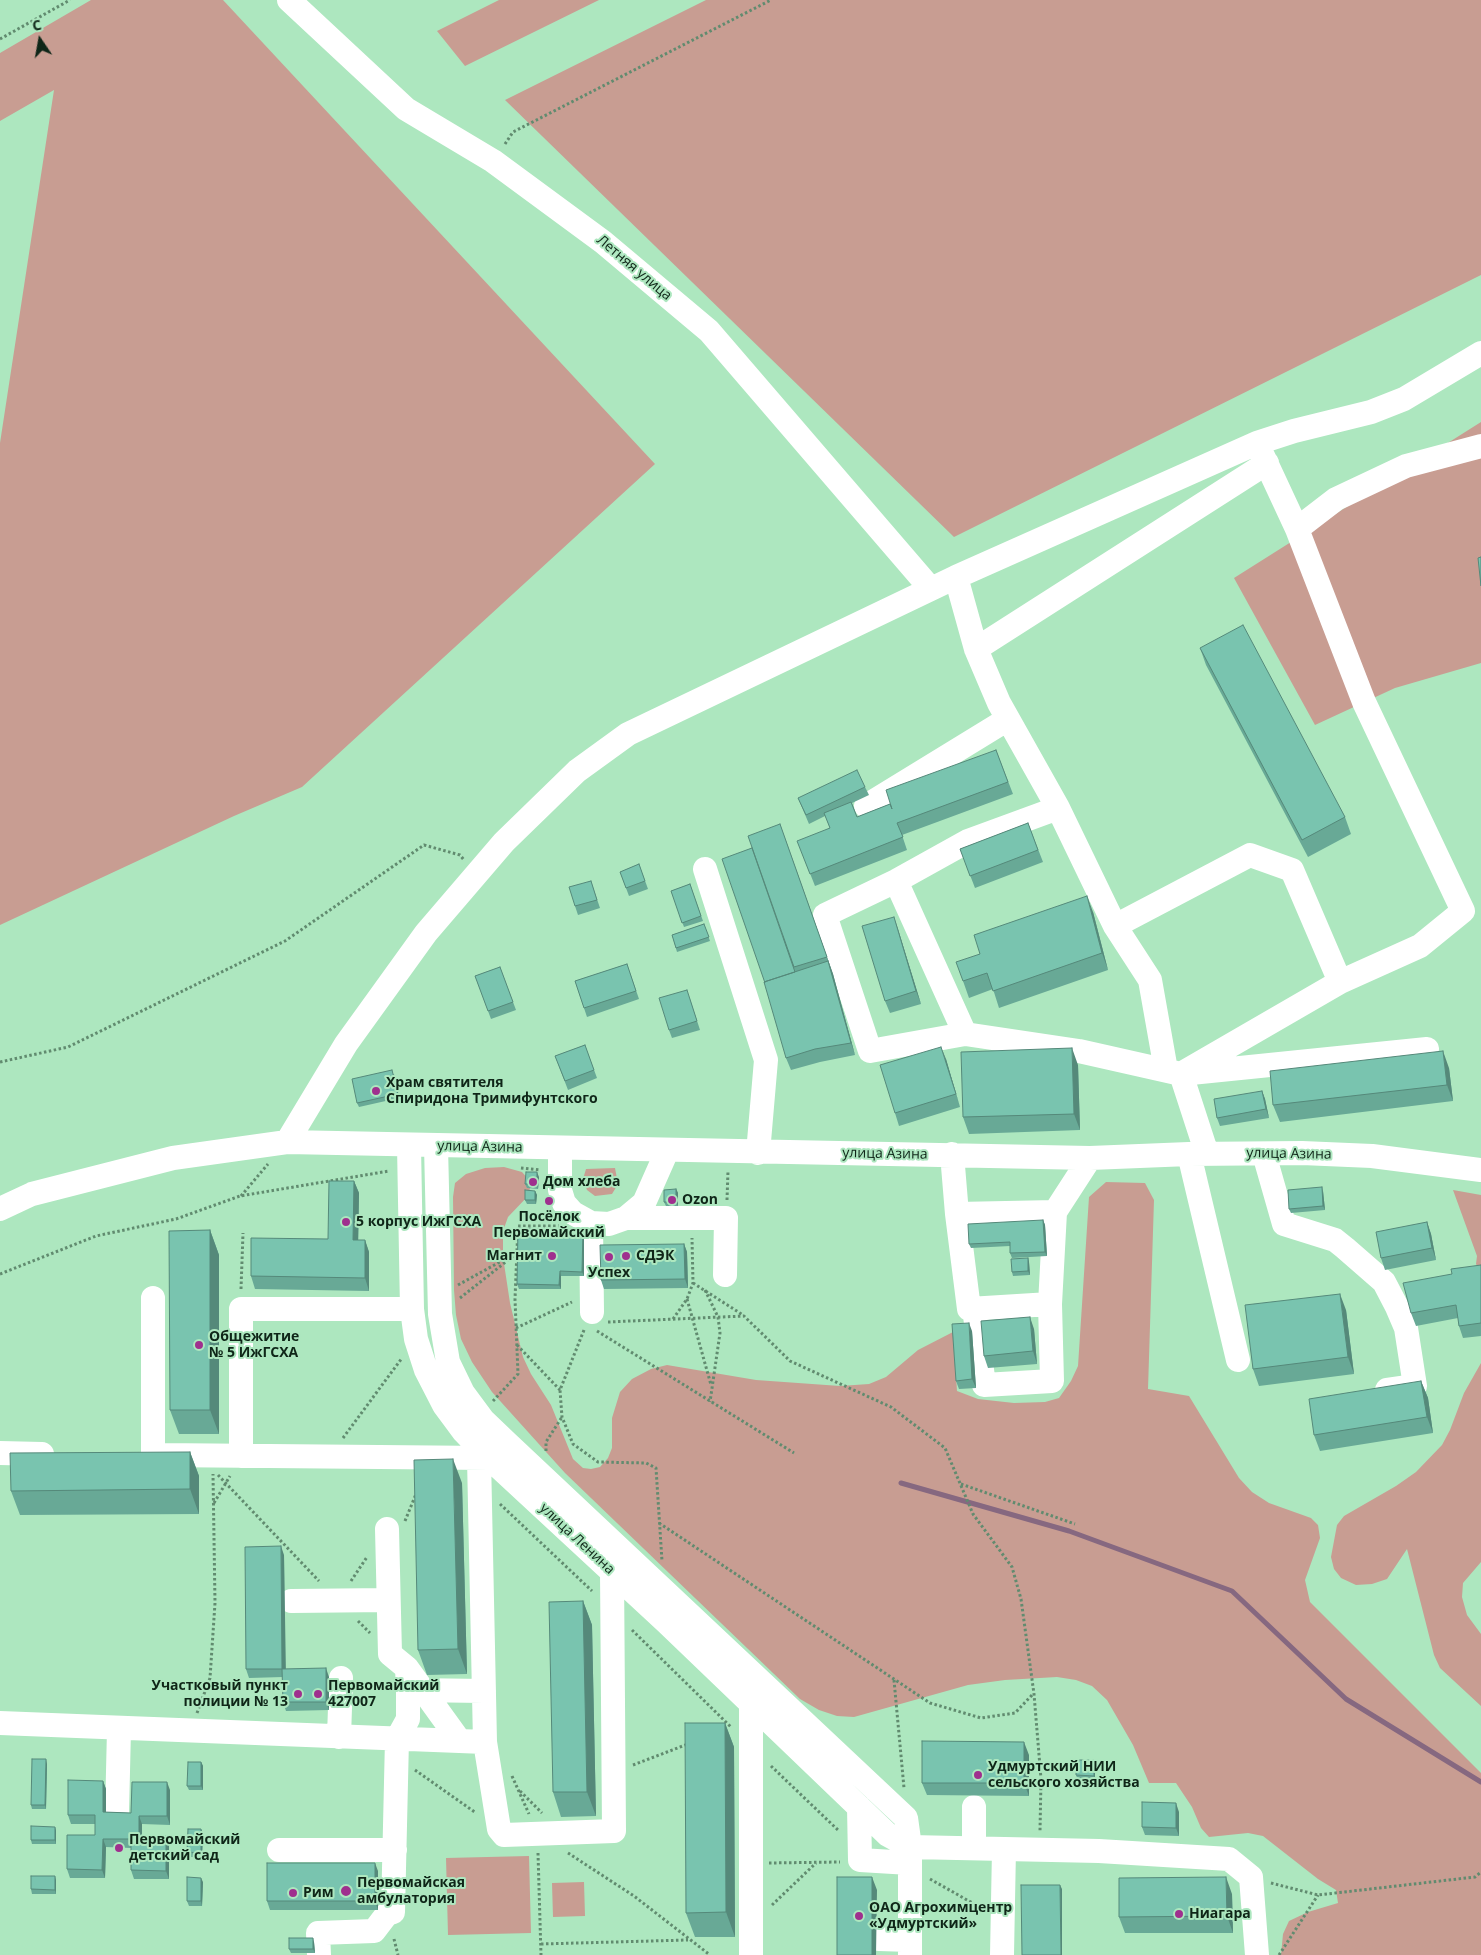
<!DOCTYPE html>
<html>
<head>
<meta charset="utf-8">
<style>
	body { margin:0 }
	#map { position:relative; width:1481px; height:1955px; overflow:hidden; background:#ade7bf; font-family:"Open Sans",sans-serif }
	canvas { display:block }
	.north { position:absolute; left:15px; top:15px; width:50px; height:50px; -webkit-text-stroke:4px #ade7bf; paint-order:stroke; rotate:348deg; font-size:14px; font-weight:700; line-height:20px; text-align:center; color:#0f2618 }
	.north::after { content:''; display:block; margin:auto; width:18px; height:22px; background:#0f2618; clip-path:polygon(50% 0,100% 100%,50% 72%,0 100%) }
</style>
</head>
<body>
<div id="map">
<canvas width="1481" height="1955"></canvas>
<div class="north">С</div>
</div>
<script>
const ctx = document.querySelector('canvas').getContext('2d');
ctx.lineJoin = 'round';
function fill(path, color) {
  ctx.fillStyle = color;
  ctx.fill(path, 'evenodd');
}
function shape(rows) {
  const path = new Path2D();
  for (const r of rows) {
    path.moveTo(r[0], r[1]);
    for (let i = 2; i < r.length; i += 2) path.lineTo(r[i], r[i + 1]);
  }
  return path;
}
function stroke(path, color, width, dash) {
  ctx.strokeStyle = color;
  ctx.lineWidth = width;
  ctx.lineCap = dash ? 'butt' : 'round';
  ctx.setLineDash(dash || []);
  ctx.stroke(path);
}
function write(font, color, halo, rows, align = 'center') {
  ctx.font = font + ' "Open Sans",sans-serif';
  ctx.lineWidth = 4;
  ctx.setLineDash([]);
  ctx.textBaseline = 'middle';
  ctx.strokeStyle = halo;
  ctx.fillStyle = color;
  for (const [text, x, y, turn = 0] of rows) {
    ctx.save();
    ctx.translate(x, y);
    ctx.rotate((+turn || 0) * Math.PI / 180);
    ctx.textAlign = isNaN(turn) ? turn : align;
    if (halo) ctx.strokeText(text, 0, 0);
    ctx.fillText(text, 0, 0);
    ctx.restore();
  }
}
const green = shape([
	[91,0,223,0,655,464,302,787,234,816,0,925,0,443,54,90,0,121,0,53],
	[499,0,599,0,465,66,437,31],
	[706,0,1481,0,1481,275,954,537,505,100],
	[1481,422,1481,663,1395,688,1315,725,1234,578],
	[504,1167,522,1172,529,1180,530,1188,528,1196,508,1217,503,1231,503,1257,510,1303,523,1357,531,1374,551,1405,573,1459,583,1468,591,1469,600,1467,608,1458,612,1448,612,1418,620,1392,632,1379,651,1369,667,1365,756,1380,840,1386,869,1384,886,1377,918,1350,953,1332,957,1391,978,1399,1014,1403,1045,1402,1059,1398,1071,1381,1078,1366,1089,1197,1106,1182,1145,1183,1154,1200,1148,1389,1189,1396,1239,1478,1252,1492,1269,1503,1311,1518,1318,1525,1320,1538,1305,1580,1310,1602,1481,1773,1481,1955,1281,1955,1283,1934,1289,1921,1308,1912,1338,1903,1336,1890,1318,1879,1263,1836,1248,1833,1209,1837,1201,1828,1192,1807,1176,1783,1149,1783,1133,1745,1107,1700,1092,1686,1076,1680,1057,1677,1005,1680,968,1685,854,1717,837,1716,819,1710,800,1699,565,1473,492,1392,472,1362,461,1339,456,1315,454,1290,453,1197,455,1183,466,1174,485,1168],
	[615,1168,618,1184,612,1194,595,1196,587,1190,583,1179,586,1169],
	[1453,1190,1481,1195,1481,1272,1476,1264,1477,1256],
	[1481,1363,1481,1562,1463,1583,1462,1597,1467,1615,1481,1634,1481,1706,1440,1668,1434,1655,1407,1549,1387,1579,1372,1584,1356,1585,1341,1578,1334,1569,1331,1557,1337,1525,1344,1516,1396,1486,1416,1472,1442,1445,1450,1430,1464,1393],
	[529,1856,531,1933,448,1935,446,1858],
	[584,1882,585,1916,553,1917,552,1883]
]);
const stream = shape([
	[901,1483,1069,1531,1232,1591,1346,1699,1481,1782]
]);
const path = shape([
	[0,39,70,0],
	[505,144,513,132,771,0],
	[0,1062,68,1047,285,941,424,845,460,855,464,860],
	[521,1168,540,1170],
	[241,1196,268,1164],
	[727,1200,728,1171],
	[0,1274,96,1236,176,1219,240,1196,389,1171],
	[693,1283,743,1315],
	[458,1285,507,1258],
	[241,1289,243,1233],
	[705,1290,718,1317,720,1333,710,1402],
	[460,1298,517,1253],
	[687,1299,711,1385],
	[673,1319,687,1299,693,1283,692,1238],
	[608,1322,744,1316,790,1361,891,1407,945,1448,973,1514,1012,1567,1021,1599,1034,1694,1041,1779,1040,1831],
	[516,1328,572,1302],
	[584,1330,560,1390,562,1417,573,1444,598,1462,646,1463,656,1468,662,1561],
	[597,1331,794,1453],
	[517,1345,560,1390],
	[493,1401,518,1374,515,1299,518,1226,559,1226],
	[343,1438,402,1358],
	[546,1451,546,1442,562,1417],
	[218,1475,319,1581],
	[961,1484,1075,1524],
	[214,1503,230,1476],
	[500,1504,592,1591],
	[405,1521,416,1494],
	[659,1523,930,1703,981,1718,1015,1713,1033,1694],
	[351,1581,367,1557],
	[358,1621,370,1633],
	[632,1630,731,1727],
	[894,1680,904,1788],
	[197,1713,210,1678,215,1603,213,1474],
	[633,1765,688,1744],
	[771,1766,839,1831],
	[415,1770,476,1813],
	[512,1776,529,1814],
	[520,1791,542,1813],
	[538,1853,541,1955],
	[568,1853,634,1896,710,1955],
	[769,1863,840,1862],
	[930,1879,983,1909],
	[1271,1883,1318,1895,1475,1877,1481,1872],
	[772,1905,816,1863],
	[394,1939,398,1955],
	[541,1944,688,1940],
	[1279,1955,1318,1895]
]);
const minor = shape([
	[289,0,406,109,493,161,603,242,709,331,931,589],
	[1297,529,1336,499,1406,466,1481,446],
	[956,577,976,649,999,703,1058,808,968,841,896,881,825,915,870,1051,965,1034,1079,1051,1181,1074,1427,1049],
	[976,649,1267,463],
	[866,806,1008,719],
	[1058,808,1115,926,1150,980,1166,1070],
	[705,869,766,1060,758,1153],
	[896,881,965,1034],
	[1115,926,1250,855,1292,870,1340,982],
	[287,1142,346,1044,426,933,504,842,577,771,628,734,956,577,1257,443,1294,431,1371,412,1404,399,1481,353],
	[409,1146,412,1309,416,1339,426,1370,444,1405,464,1432,489,1458,666,1622,888,1835,910,1847,1099,1851,1229,1859,1251,1877,1257,1955],
	[436,1146,440,1314,448,1362,463,1393,483,1420,506,1442,906,1818,910,1847,910,1955],
	[560,1148,560,1190,564,1203,573,1213,591,1223,609,1224,626,1218,644,1203,667,1151],
	[952,1154,957,1214,1055,1212,1090,1158],
	[1189,1154,1238,1360],
	[1207,1154,1181,1074,1340,982,1420,946,1463,911,1364,702,1297,529,1257,443],
	[1264,1154,1284,1224,1335,1240,1345,1248,1384,1282,1397,1307,1406,1328,1415,1386,1387,1390],
	[0,1209,32,1194,173,1158,287,1142,1090,1158,1189,1154,1302,1153,1372,1156,1481,1170],
	[957,1214,969,1309,1050,1304,1055,1212],
	[626,1218,726,1218,725,1275],
	[591,1223,592,1312],
	[974,1308,984,1385,1052,1381,1050,1304],
	[0,1453,42,1454],
	[153,1455,153,1298],
	[158,1455,489,1458],
	[241,1456,241,1309,412,1309],
	[291,1601,388,1600],
	[407,1668,459,1740],
	[412,1690,484,1691],
	[751,1704,751,1955],
	[0,1723,485,1742,479,1458],
	[339,1737,341,1678],
	[485,1742,499,1829,504,1835,614,1831,612,1572],
	[859,1807,860,1860,910,1863],
	[117,1814,119,1729],
	[974,1848,974,1807],
	[279,1850,395,1850],
	[879,1939,910,1940],
	[319,1955,318,1933,374,1931,387,1914,393,1912,397,1739,408,1719,408,1690,407,1668,390,1654,387,1529],
	[1002,1955,1004,1849]
]);
const wall = shape([
	[1200,648,1345,817,1351,834,1308,857,1206,665],
	[996,750,1013,794,902,835,907,850,815,886,802,853,830,828,825,816,809,824,798,798,865,787,869,795,852,803,857,817,890,804],
	[1028,823,1043,862,975,888,960,849],
	[780,824,833,974,855,1055,820,1062,791,1070,786,1058],
	[639,864,648,889,629,896,620,872],
	[591,881,600,908,578,915,575,906],
	[690,884,703,921,684,927,671,891],
	[1093,912,1108,970,999,1008,993,989,969,998,963,981,980,954],
	[894,917,921,1004,890,1013,885,1001],
	[704,924,710,941,677,952,672,935],
	[627,964,639,999,587,1017,575,981],
	[500,967,516,1010,491,1019,475,976],
	[690,999,700,1030,672,1038,669,1030],
	[585,1045,597,1078,568,1090,555,1056],
	[946,1059,960,1107,899,1126,895,1113],
	[1078,1065,1080,1130,969,1134,963,1117],
	[1449,1068,1453,1101,1280,1122,1273,1105],
	[394,1074,399,1098,359,1107,357,1103],
	[1262,1091,1265,1099,1269,1118,1220,1126,1217,1118],
	[539,1177,538,1189,527,1188,525,1184],
	[354,1181,359,1193,358,1240,365,1240,369,1252,369,1291,255,1289,251,1276,328,1239],
	[676,1189,678,1193,678,1206,666,1206,664,1202],
	[535,1191,537,1195,536,1204,527,1204,525,1200],
	[1323,1191,1325,1210,1291,1213,1289,1209],
	[1043,1220,1045,1225,1047,1256,1012,1258,1010,1253,1010,1246,971,1248,969,1244],
	[1427,1222,1431,1234,1436,1260,1385,1270,1381,1258],
	[210,1230,219,1255,219,1434,179,1434,170,1410],
	[583,1230,584,1234,584,1276,561,1276,561,1289,519,1289,517,1284],
	[684,1244,687,1252,688,1288,604,1289,601,1280],
	[1028,1258,1029,1262,1030,1275,1013,1276,1012,1272],
	[1481,1266,1481,1336,1463,1338,1459,1326,1458,1318,1416,1326,1411,1313,1452,1274],
	[1346,1310,1354,1374,1259,1386,1253,1369],
	[1034,1329,1037,1364,988,1368,984,1356],
	[972,1331,976,1388,959,1389,956,1381],
	[1421,1381,1428,1398,1433,1433,1320,1451,1314,1435],
	[190,1452,199,1476,199,1514,20,1515,11,1491],
	[462,1483,467,1674,427,1675,418,1650],
	[284,1555,285,1669,329,1677,329,1710,286,1711,283,1702,283,1677,249,1678,246,1669],
	[583,1601,592,1625,596,1816,561,1817,553,1792],
	[725,1723,734,1747,735,1937,695,1937,686,1913],
	[1029,1755,1029,1796,927,1795,922,1783],
	[1094,1760,1095,1765,1095,1780,1078,1780,1076,1775],
	[201,1762,203,1766,203,1790,189,1790,187,1786],
	[47,1764,46,1809,32,1809,31,1805],
	[103,1781,106,1789,106,1812,131,1813,170,1790,170,1825,142,1824,142,1836,169,1845,169,1879,134,1879,131,1870,131,1848,106,1847,105,1878,70,1878,67,1869,95,1835,95,1824,71,1824,68,1815],
	[1179,1812,1179,1836,1145,1835,1142,1827],
	[55,1827,56,1831,56,1844,32,1844,31,1840],
	[203,1833,202,1857,189,1857,187,1852],
	[378,1871,378,1910,270,1910,267,1901],
	[56,1880,56,1894,32,1894,31,1889],
	[203,1882,202,1906,189,1906,187,1901],
	[1232,1894,1233,1933,1125,1933,1119,1917],
	[314,1942,315,1953,291,1953,289,1949]
]);
const shadedWall = shape([
	[780,824,833,974,855,1055,851,1043,828,961],
	[1087,896,1093,912,1108,970,1102,953],
	[894,917,898,929,921,1004,916,991],
	[941,1047,946,1059,960,1107,956,1094],
	[1072,1048,1078,1065,1080,1130,1074,1114],
	[1443,1051,1449,1068,1453,1101,1447,1085],
	[1262,1091,1265,1099,1269,1118,1266,1109],
	[537,1172,539,1177,538,1189,537,1184],
	[354,1181,359,1193,358,1252,353,1240],
	[1322,1187,1323,1191,1325,1210,1323,1206],
	[676,1189,678,1193,678,1206,676,1202],
	[535,1191,537,1195,536,1204,535,1200],
	[1043,1220,1045,1225,1047,1256,1045,1252],
	[1427,1222,1431,1234,1436,1260,1432,1248],
	[210,1230,219,1255,219,1434,210,1410],
	[583,1230,584,1234,584,1276,582,1272],
	[365,1240,369,1252,369,1291,365,1278],
	[684,1244,687,1252,688,1288,685,1279],
	[1028,1258,1029,1262,1030,1275,1028,1271],
	[560,1271,561,1276,561,1289,559,1285],
	[1340,1294,1346,1310,1354,1374,1348,1357],
	[1030,1317,1034,1329,1037,1364,1033,1351],
	[969,1323,972,1331,976,1388,972,1379],
	[1421,1381,1428,1398,1433,1433,1427,1417],
	[190,1452,199,1476,199,1514,190,1489],
	[453,1459,462,1483,467,1674,458,1649],
	[281,1546,284,1555,286,1677,282,1669],
	[583,1601,592,1625,596,1816,587,1792],
	[326,1668,329,1677,329,1710,326,1702],
	[725,1723,734,1747,735,1937,726,1912],
	[1024,1742,1029,1755,1029,1796,1024,1783],
	[46,1759,47,1764,46,1809,45,1805],
	[1094,1760,1095,1765,1095,1780,1094,1776],
	[201,1762,203,1766,203,1790,201,1786],
	[103,1781,106,1789,106,1820,103,1812],
	[167,1782,170,1790,170,1825,167,1816],
	[1176,1803,1179,1812,1179,1836,1176,1828],
	[139,1816,142,1824,142,1844,139,1836],
	[55,1827,56,1831,56,1844,55,1840],
	[201,1829,203,1833,202,1857,201,1853],
	[166,1836,169,1845,169,1879,166,1871],
	[103,1839,106,1847,105,1878,102,1870],
	[375,1863,378,1871,378,1910,375,1901],
	[55,1876,56,1880,56,1894,55,1890],
	[872,1877,877,1890,876,1955,872,1955],
	[1226,1877,1232,1894,1233,1933,1227,1916],
	[201,1878,203,1882,202,1906,201,1901],
	[1060,1885,1062,1889,1062,1955,1061,1955],
	[313,1938,314,1942,315,1953,313,1949]
]);
const building = shape([
	[1481,557,1481,586,1478,558,1481,557],
	[1243,625,1345,817,1302,840,1200,648,1243,625],
	[996,750,1008,782,897,823,903,837,810,874,797,841,830,828,824,813,851,802,857,817,890,804,892,809,886,790,996,750],
	[857,770,865,787,806,815,798,798,857,770],
	[1028,823,1038,850,970,876,960,849,1028,823],
	[780,824,827,957,794,967,748,836,780,824],
	[752,848,795,972,764,982,765,983,722,859,752,848],
	[639,864,645,881,626,888,620,872,639,864],
	[591,881,597,900,575,906,569,887,591,881],
	[690,884,701,916,682,923,671,891,690,884],
	[1087,896,1102,953,993,991,987,973,963,981,956,962,980,954,974,935,1087,896],
	[894,917,916,991,885,1001,862,926,894,917],
	[704,924,709,937,676,948,672,935,704,924],
	[828,961,851,1043,815,1049,786,1058,764,982,828,961],
	[627,964,636,991,584,1008,575,981,627,964],
	[500,967,513,1002,488,1011,475,976,500,967],
	[687,990,697,1021,669,1030,659,998,687,990],
	[585,1045,594,1070,565,1081,555,1056,585,1045],
	[941,1047,956,1094,895,1113,880,1065,941,1047],
	[1072,1048,1074,1114,963,1117,961,1052,1072,1048],
	[1443,1051,1447,1085,1273,1105,1270,1071,1443,1051],
	[392,1070,398,1094,357,1103,352,1079,392,1070],
	[1262,1091,1266,1109,1217,1118,1214,1099,1262,1091],
	[526,1172,537,1172,537,1184,525,1184,526,1172],
	[329,1181,354,1181,353,1240,365,1240,365,1278,251,1276,251,1238,328,1239,329,1181],
	[1322,1187,1323,1206,1289,1209,1288,1190,1322,1187],
	[676,1189,676,1202,664,1202,664,1190,676,1189],
	[525,1190,535,1191,535,1200,525,1200,525,1190],
	[1043,1220,1045,1252,1010,1253,1010,1242,969,1244,968,1224,1043,1220],
	[1427,1222,1432,1248,1381,1258,1376,1232,1427,1222],
	[518,1228,583,1230,582,1272,560,1271,559,1285,517,1284,518,1228],
	[210,1230,210,1410,170,1410,169,1231,210,1230],
	[684,1244,685,1279,601,1280,600,1245,684,1244],
	[1028,1258,1028,1271,1012,1272,1011,1259,1028,1258],
	[1481,1265,1481,1323,1459,1326,1456,1305,1411,1313,1403,1283,1452,1274,1451,1269,1481,1265],
	[1340,1294,1348,1357,1253,1369,1245,1305,1340,1294],
	[1030,1317,1033,1351,984,1356,981,1321,1030,1317],
	[969,1323,972,1379,956,1381,952,1324,969,1323],
	[1421,1381,1427,1417,1314,1435,1309,1399,1421,1381],
	[190,1452,190,1489,11,1491,10,1453,190,1452],
	[453,1459,458,1649,418,1650,414,1460,453,1459],
	[281,1546,282,1669,246,1669,245,1547,281,1546],
	[583,1601,587,1792,553,1792,549,1602,583,1601],
	[326,1668,326,1702,283,1702,282,1669,326,1668],
	[685,1723,725,1723,726,1912,686,1913,685,1723],
	[922,1741,1024,1742,1024,1783,922,1783,922,1741],
	[32,1759,46,1759,45,1805,31,1805,32,1759],
	[1076,1760,1094,1760,1094,1776,1076,1775,1076,1760],
	[188,1762,201,1762,201,1786,187,1786,188,1762],
	[68,1780,103,1781,103,1812,131,1813,132,1782,167,1782,167,1816,139,1816,139,1836,166,1836,166,1871,131,1870,131,1839,103,1839,102,1870,67,1869,67,1835,95,1835,95,1815,68,1815,68,1780],
	[1142,1802,1176,1803,1176,1828,1142,1827,1142,1802],
	[31,1826,55,1827,55,1840,31,1840,31,1826],
	[188,1829,201,1829,201,1853,187,1852,188,1829],
	[267,1863,375,1863,375,1901,267,1901,267,1863],
	[31,1876,55,1876,55,1890,31,1889,31,1876],
	[187,1877,201,1878,201,1901,187,1901,187,1877],
	[837,1877,872,1877,872,1955,837,1955,837,1877],
	[1226,1877,1227,1916,1119,1917,1119,1878,1226,1877],
	[1021,1885,1060,1885,1061,1955,1022,1955,1021,1885],
	[289,1938,313,1938,313,1949,289,1949,289,1938]
]);
const markers = [
	[376,1091,5,"#9f308e"],
	[533,1182,5,"#9f308e"],
	[672,1200,5,"#9f308e"],
	[549,1201,5,"#9f308e"],
	[346,1222,5,"#9f308e"],
	[552,1256,5,"#9f308e"],
	[626,1256,5,"#9f308e"],
	[609,1257,5,"#9f308e"],
	[199,1345,5,"#9f308e"],
	[298,1694,5,"#9f308e"],
	[318,1694,5,"#9f308e"],
	[978,1775,5,"#9f308e"],
	[119,1848,5,"#9f308e"],
	[346,1891,6,"#9f308e"],
	[293,1893,5,"#9f308e"],
	[1179,1914,5,"#9f308e"],
	[859,1916,5,"#9f308e"]
];
const streetNames = [
	["Летняя улица",634,268,40],
	["улица Азина",480,1147,1],
	["улица Азина",885,1154,1],
	["улица Азина",1289,1154,1],
	["улица Ленина",577,1539,43]
];
const poiNames = [
	["Храм святителя",386,1083],
	["Спиридона Тримифунтского",386,1099],
	["Дом хлеба",543,1182],
	["Ozon",682,1200],
	["Посёлок",549,1217,"center"],
	["Первомайский",549,1233,"center"],
	["5 корпус ИжГСХА",356,1222],
	["Магнит",542,1256,"right"],
	["СДЭК",636,1256],
	["Успех",609,1273,"center"],
	["Общежитие",209,1337],
	["№ 5 ИжГСХА",209,1353],
	["Участковый пункт",288,1686,"right"],
	["полиции № 13",288,1702,"right"],
	["Первомайский",328,1686],
	["427007",328,1702],
	["Удмуртский НИИ",988,1767],
	["сельского хозяйства",988,1783],
	["Первомайский",129,1840],
	["детский сад",129,1856],
	["Первомайская",357,1883],
	["амбулатория",357,1899],
	["Рим",303,1893],
	["ОАО Агрохимцентр",869,1908],
	["«Удмуртский»",869,1924],
	["Ниагара",1189,1914]
];
fill(green, '#c89d92');
stroke(stream, '#866880', 5);
stroke(path, '#618b6f', 3, [2.5, 2.5]);
stroke(minor, '#fff', 24);
fill(wall, '#68a996');
fill(shadedWall, '#55897a');
fill(building, '#79c4af');
stroke(building, '#55897a', 1);
for (const [x, y, r, color] of markers) {
  const dot = new Path2D();
  dot.arc(x, y, r, 0, 2 * Math.PI);
  ctx.fillStyle = color;
  ctx.fill(dot);
  stroke(dot, '#ade7bf', 2);
}
write('14px', '#0f2618', '#ade7bf', streetNames);
write('bold 14px', '#0f2618', '#ade7bf', poiNames, 'left');
</script>
</body>
</html>
